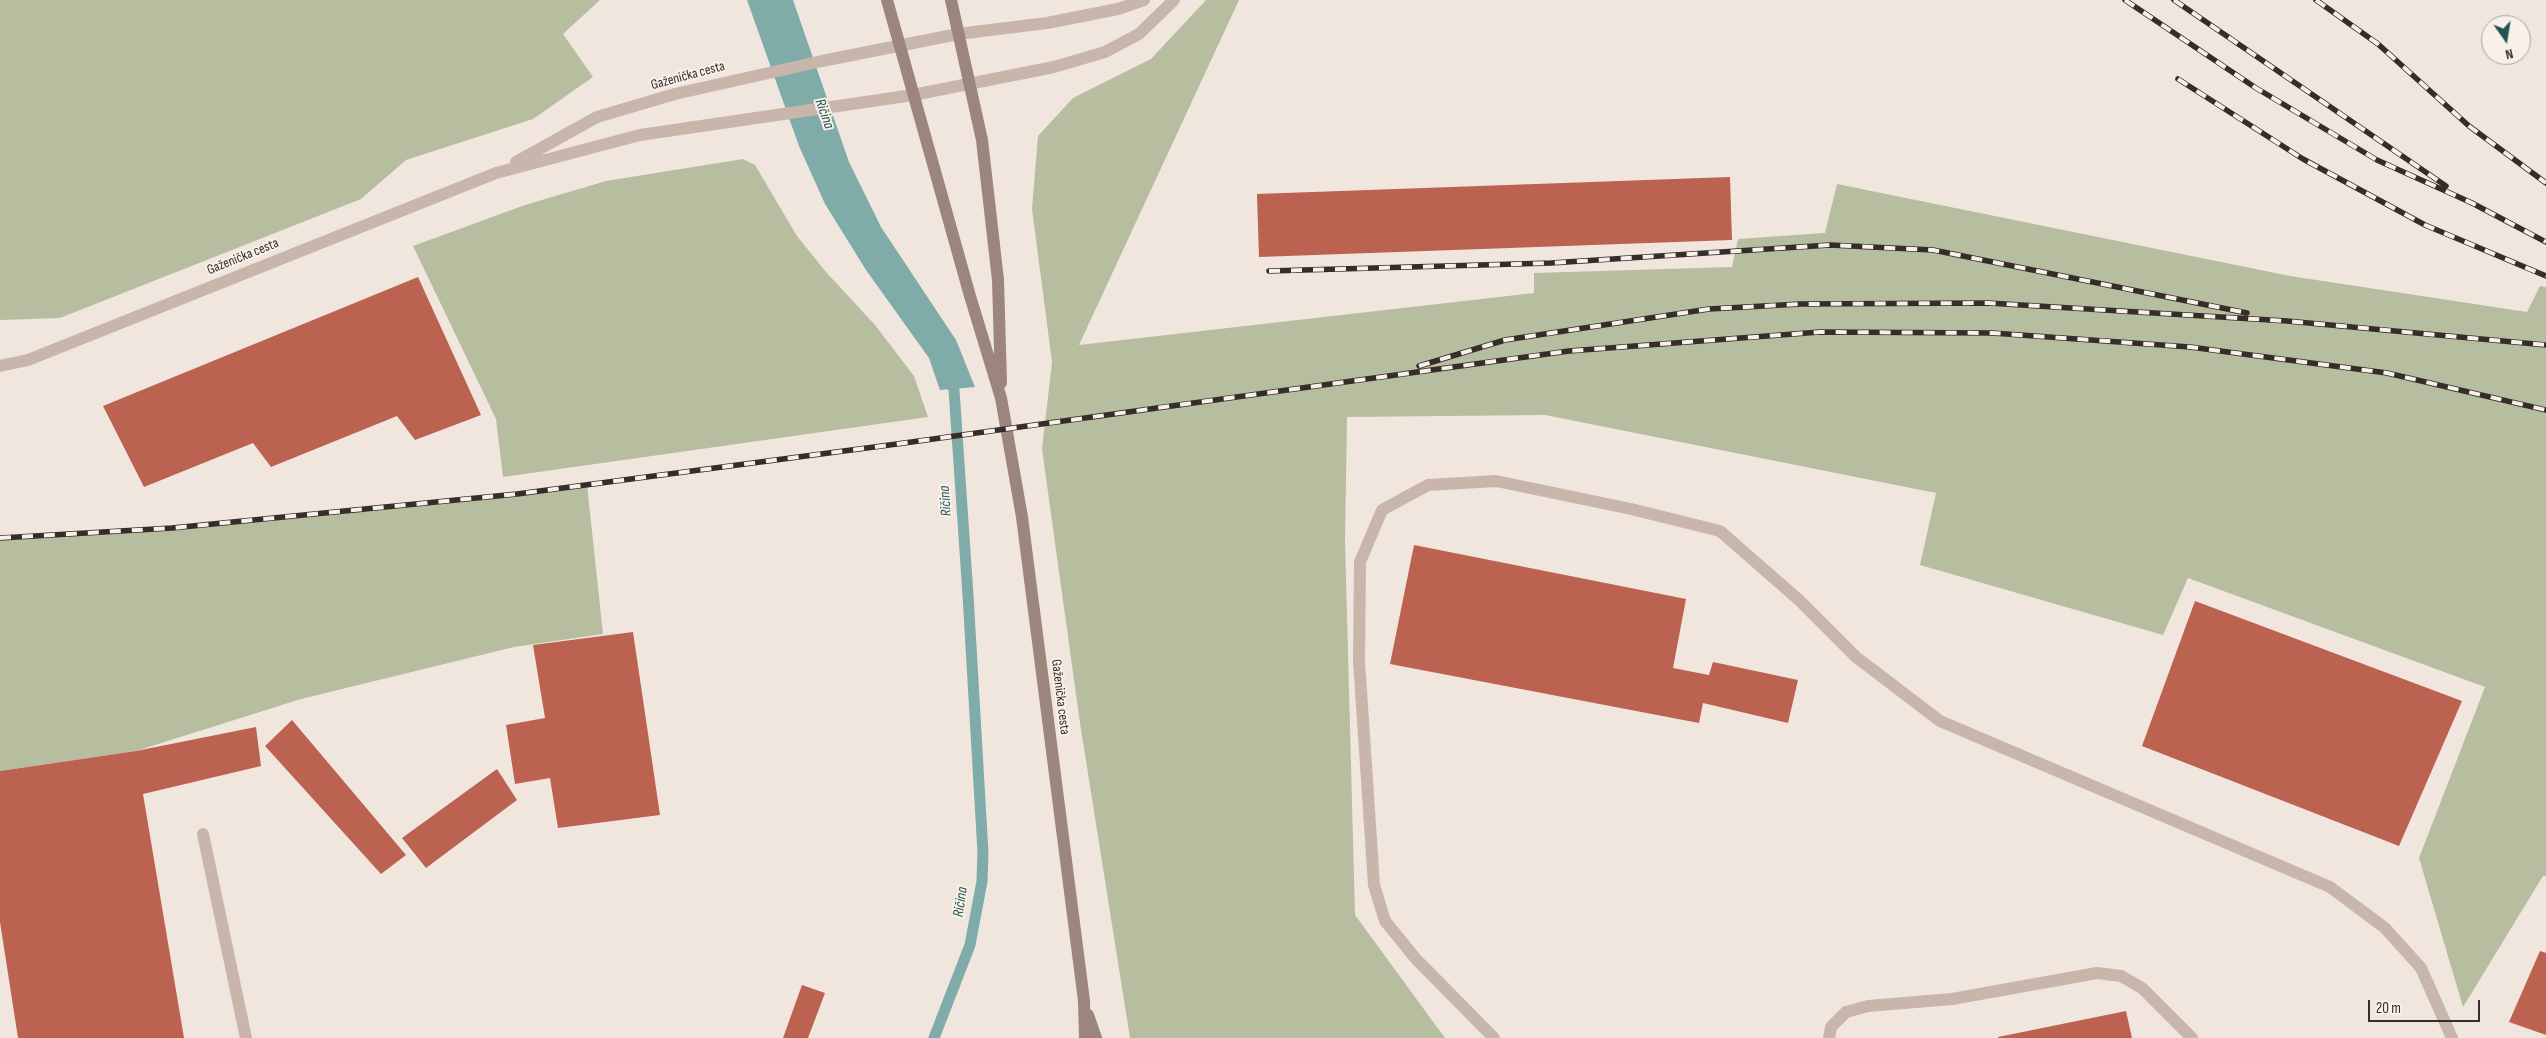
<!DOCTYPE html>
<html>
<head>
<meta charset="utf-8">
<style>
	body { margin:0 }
	#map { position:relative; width:2546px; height:1038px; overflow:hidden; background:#f0e6de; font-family:"Sofia Sans Condensed",sans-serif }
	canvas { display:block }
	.north { position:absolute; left:2481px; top:15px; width:50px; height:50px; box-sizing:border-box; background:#f8f1ea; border:1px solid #aaa39d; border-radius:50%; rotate:167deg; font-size:14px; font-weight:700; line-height:20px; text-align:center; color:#362d2a }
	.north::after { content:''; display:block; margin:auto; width:18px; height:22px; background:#225453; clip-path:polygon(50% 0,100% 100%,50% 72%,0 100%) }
	.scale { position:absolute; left:2368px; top:1000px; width:112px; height:22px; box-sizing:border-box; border:2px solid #362d2a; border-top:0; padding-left:6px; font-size:15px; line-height:18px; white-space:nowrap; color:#362d2a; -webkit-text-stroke:4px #f8f1ea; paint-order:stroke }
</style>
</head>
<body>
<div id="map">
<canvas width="2546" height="1038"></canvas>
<div class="north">N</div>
<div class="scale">20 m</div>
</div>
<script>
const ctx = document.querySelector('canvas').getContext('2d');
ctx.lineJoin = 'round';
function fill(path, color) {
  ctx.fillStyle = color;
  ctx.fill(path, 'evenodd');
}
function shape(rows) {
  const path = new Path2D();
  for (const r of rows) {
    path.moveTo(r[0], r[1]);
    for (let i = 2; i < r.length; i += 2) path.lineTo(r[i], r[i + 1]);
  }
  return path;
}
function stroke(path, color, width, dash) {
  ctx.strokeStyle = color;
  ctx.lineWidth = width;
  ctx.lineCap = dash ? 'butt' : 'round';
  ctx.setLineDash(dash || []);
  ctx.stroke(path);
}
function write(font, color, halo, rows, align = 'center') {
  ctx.font = font + ' "Sofia Sans Condensed",sans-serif';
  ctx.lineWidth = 4;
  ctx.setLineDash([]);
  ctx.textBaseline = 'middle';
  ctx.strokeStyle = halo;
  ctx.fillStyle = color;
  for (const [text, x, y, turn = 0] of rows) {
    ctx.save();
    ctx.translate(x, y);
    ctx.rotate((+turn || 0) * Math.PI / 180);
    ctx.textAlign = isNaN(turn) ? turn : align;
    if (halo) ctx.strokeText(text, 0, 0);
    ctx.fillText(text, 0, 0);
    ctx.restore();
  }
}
const green = shape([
	[0,0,600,0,563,34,593,77,533,119,406,160,361,199,60,318,0,320],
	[1206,0,1239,0,1079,345,1534,293,1534,273,1732,267,1738,239,1825,233,1837,184,2290,276,2527,312,2540,286,2546,287,2546,876,2543,876,2463,1007,2419,858,2485,687,2188,578,2163,635,1920,565,1936,493,1545,415,1347,417,1345,540,1355,915,1445,1038,1130,1038,1080,723,1042,449,1052,362,1032,209,1038,136,1073,98,1151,59],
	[743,159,755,165,797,236,826,272,875,325,914,376,928,417,503,477,496,419,413,246,525,205,606,181],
	[587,485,603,634,514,647,301,699,136,751,0,771,0,538,172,528,517,494]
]);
const water = shape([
	[747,0,793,0,849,162,881,227,956,340,975,387,940,390,929,358,866,270,825,204,799,146]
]);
const stream = shape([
	[934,1038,970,945,982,881,983,853,968,595,954,390,950,377]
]);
const building = shape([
	[1730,177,1732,240,1259,257,1257,194],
	[418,277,481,415,415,440,397,416,271,467,253,443,144,487,103,406],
	[1414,545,1686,599,1673,668,1709,675,1713,662,1798,680,1788,723,1703,703,1699,723,1390,664],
	[2195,601,2462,701,2399,846,2142,746],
	[633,632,660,815,558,828,550,778,515,784,506,725,545,718,533,645],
	[292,720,406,855,381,874,265,746],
	[256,727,261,766,143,794,184,1038,18,1038,0,922,0,771,136,751],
	[497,769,517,800,426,868,402,838],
	[2540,951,2546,953,2546,1035,2509,1022],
	[802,985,825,993,808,1038,783,1038],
	[2126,1011,2132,1038,1998,1038,1998,1037]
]);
const service = shape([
	[203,834,246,1038],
	[1494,1038,1416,959,1385,921,1374,885,1359,661,1360,562,1382,510,1428,485,1496,481,1631,509,1720,531,1799,600,1856,657,1940,721,2330,887,2385,928,2421,968,2452,1038],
	[1829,1038,1831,1027,1846,1012,1868,1006,1952,999,2097,973,2121,976,2142,988,2192,1038]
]);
const minor = shape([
	[516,162,597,117,675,94,822,61,958,34,1047,23,1118,9,1144,0],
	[0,366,28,360,496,173,640,135,913,95,1054,67,1105,52,1139,34,1174,0]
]);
const secondary = shape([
	[887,0,970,296,1001,398,1022,517,1084,1001,1085,1038],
	[951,0,982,140,998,280,1001,383],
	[1088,1015,1096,1038]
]);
const rail = shape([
	[2125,0,2256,88,2377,160,2472,203,2546,242],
	[2174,0,2446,186],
	[2316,0,2378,44,2469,126,2546,183],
	[2178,79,2303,159,2425,225,2546,276],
	[1269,271,1551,263,1830,245,1933,250,2247,313],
	[1419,366,1505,340,1709,309,1800,304,1988,303,2287,321,2546,345],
	[0,538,172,528,517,494,897,444,1569,351,1820,332,1992,333,2190,347,2387,373,2546,410]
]);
const streetNames = [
	["Gaženička cesta",688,76,-15],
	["Gaženička cesta",243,257,-22],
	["Gaženička cesta",1060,697,83]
];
const waterNames = [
	["Ričina",824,114,70],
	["Ričina",946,501,-94],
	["Ričina",961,902,-82]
];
fill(green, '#b6be9f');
fill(water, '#7faba9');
stroke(stream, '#7faba9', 11);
fill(building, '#bc6251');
stroke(service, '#c8b6ab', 12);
stroke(minor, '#c8b6ab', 12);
stroke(secondary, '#9b857c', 12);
stroke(rail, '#362d2a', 5.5);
stroke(rail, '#f8f1ea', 4, [11]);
write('14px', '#362d2a', '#f8f1ea', streetNames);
write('italic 15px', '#225453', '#f8f1ea', waterNames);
</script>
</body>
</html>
